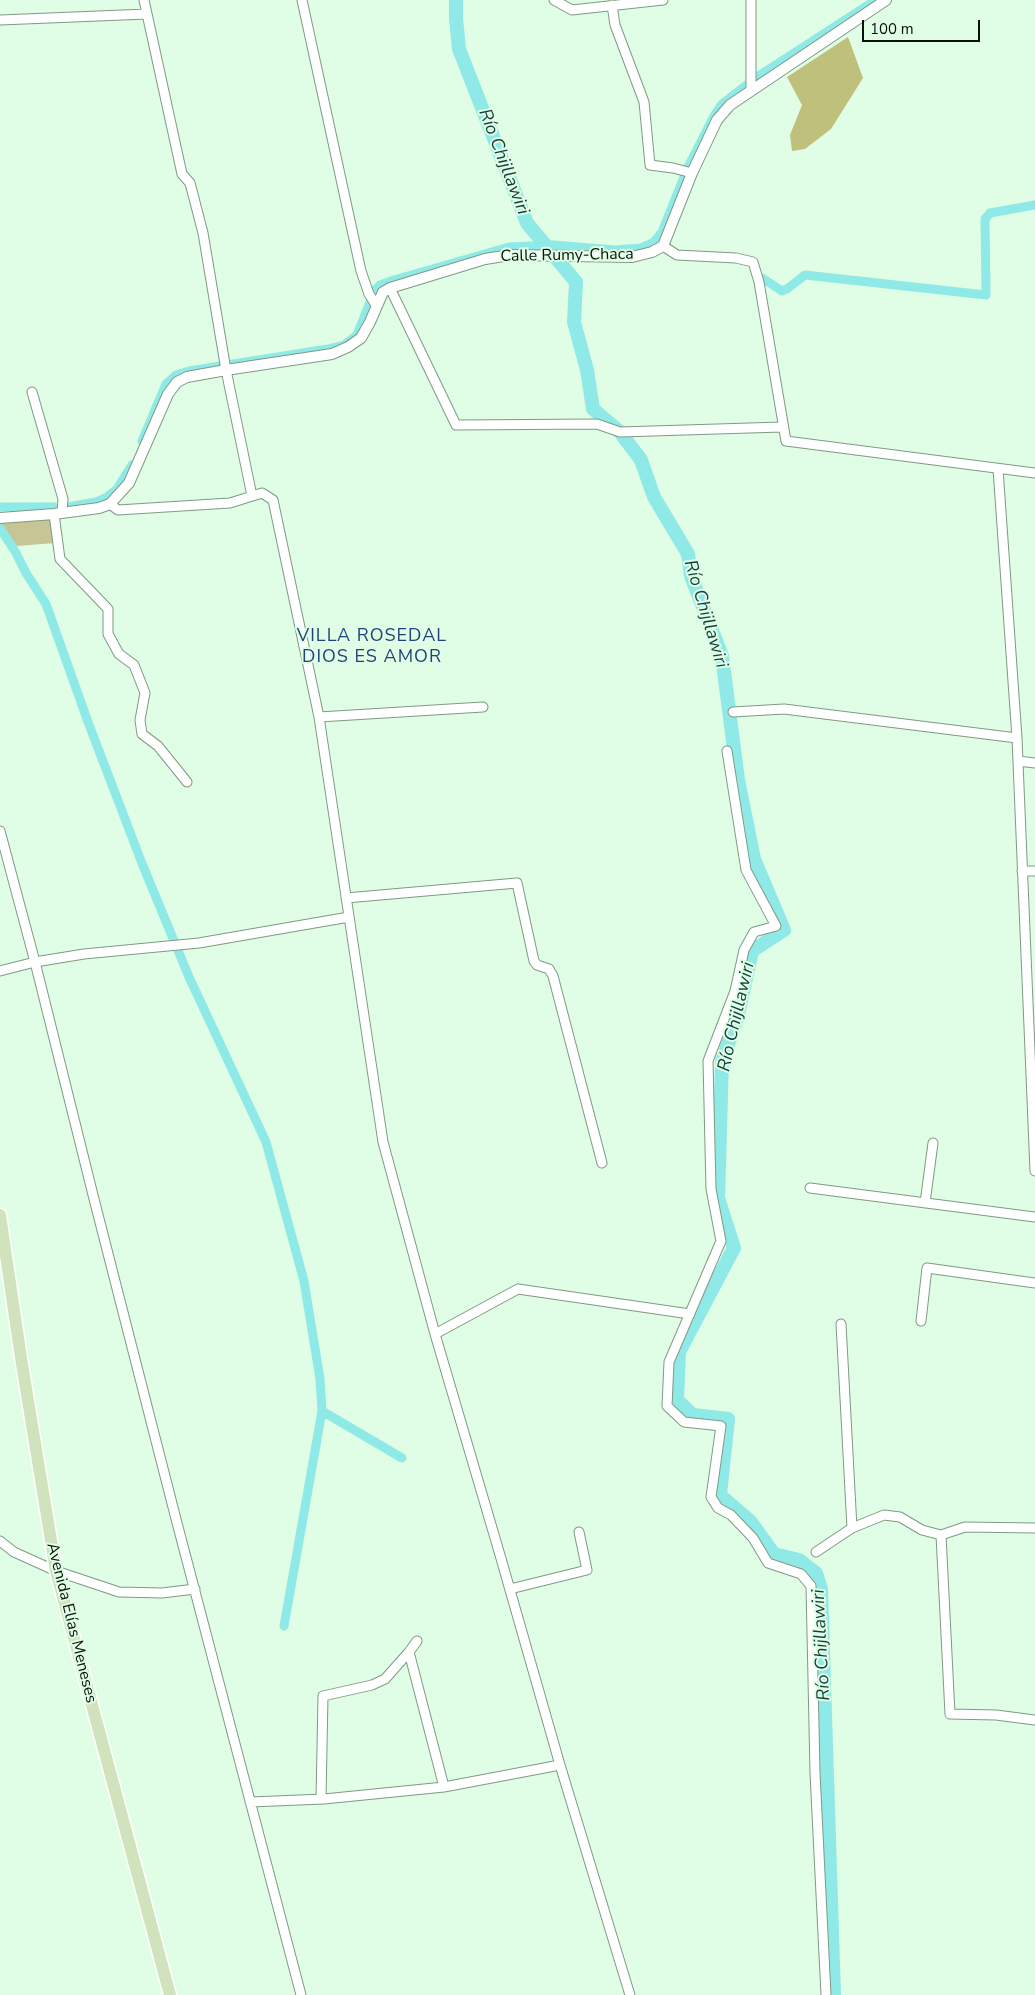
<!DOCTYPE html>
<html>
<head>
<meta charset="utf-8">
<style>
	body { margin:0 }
	#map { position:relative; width:1035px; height:1995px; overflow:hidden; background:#e0fde5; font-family:"Nunito Sans",sans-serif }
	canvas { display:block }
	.scale { position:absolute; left:862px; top:20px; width:118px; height:22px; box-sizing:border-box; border:2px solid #08120a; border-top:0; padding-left:6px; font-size:15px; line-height:18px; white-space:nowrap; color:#08120a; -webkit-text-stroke:4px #e0fde5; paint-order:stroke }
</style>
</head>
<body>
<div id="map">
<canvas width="1035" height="1995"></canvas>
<div class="scale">100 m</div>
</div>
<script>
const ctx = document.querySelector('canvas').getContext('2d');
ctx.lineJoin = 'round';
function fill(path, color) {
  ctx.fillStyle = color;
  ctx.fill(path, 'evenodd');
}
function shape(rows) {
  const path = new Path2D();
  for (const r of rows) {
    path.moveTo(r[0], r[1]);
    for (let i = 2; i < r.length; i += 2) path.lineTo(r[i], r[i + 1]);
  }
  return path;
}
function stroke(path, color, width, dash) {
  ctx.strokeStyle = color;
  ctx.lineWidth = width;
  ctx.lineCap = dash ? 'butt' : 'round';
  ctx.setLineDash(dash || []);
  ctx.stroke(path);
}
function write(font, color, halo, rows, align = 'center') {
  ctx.font = font + ' "Nunito Sans",sans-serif';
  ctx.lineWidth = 4;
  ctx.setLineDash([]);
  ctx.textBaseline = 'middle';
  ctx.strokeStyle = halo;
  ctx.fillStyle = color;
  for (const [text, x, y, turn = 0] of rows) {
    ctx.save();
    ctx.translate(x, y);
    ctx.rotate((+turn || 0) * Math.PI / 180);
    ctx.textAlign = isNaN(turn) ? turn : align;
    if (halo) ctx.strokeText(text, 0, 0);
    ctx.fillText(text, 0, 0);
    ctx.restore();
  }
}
const green = shape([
	[51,518,55,543,17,546,0,523]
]);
const forest = shape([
	[848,37,863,78,831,129,805,149,792,151,790,135,802,105,787,77]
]);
const canal = shape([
	[762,278,782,291,787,289,805,275,986,295,985,219,990,213,1035,205],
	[142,441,166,384,176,375,189,371,328,349,344,345,357,335,375,290,380,285,394,280,509,247,553,245,616,250,641,248,654,242,662,232,688,167,714,116,722,104,757,77,876,0],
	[0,507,54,507],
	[68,507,96,502,107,497,117,489,132,465],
	[0,528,16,553,26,573,46,604,88,722,143,866,189,977,266,1142,304,1281,320,1379,322,1411,284,1626],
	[322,1411,402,1458]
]);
const river = shape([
	[456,0,456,18,459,49,527,223,576,282,574,322,587,370,593,409,620,432,641,460,654,497,688,554,691,576,722,656,738,780,754,859,784,930,752,951,738,1015,722,1062,718,1198,734,1248,679,1352,677,1400,693,1415,728,1419,720,1495,751,1522,774,1554,799,1560,816,1573,821,1589,834,1995]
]);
const minor = shape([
	[144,0,182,174,190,183,203,233,226,370,252,496],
	[302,0,361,271,369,294,376,305],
	[554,0,572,10,663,0],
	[751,0,751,90],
	[612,5,615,25,644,102,650,165,673,168,692,173],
	[0,20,147,14],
	[663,246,677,255,736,258,753,262,759,282,786,441,1035,473],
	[390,288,456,425,597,424,620,432,782,427],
	[32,392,63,499,62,513],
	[998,469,1017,738,1035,1171],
	[110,504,118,510,230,503,262,493,273,500,319,717,383,1142,435,1334,500,1555,560,1765,630,1995],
	[54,514,60,559,108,609,108,634,119,654,134,665,145,693,140,720,142,734,158,746,187,782],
	[733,712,784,709,1017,738],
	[319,717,483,707],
	[727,751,746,870,776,926,754,932,744,950,735,991,708,1061,711,1189,721,1241,669,1362,667,1406,684,1422,721,1426,711,1497,718,1508,731,1515,753,1538,768,1563,801,1574,811,1586,815,1773,826,1995],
	[1018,761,1035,763],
	[0,831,35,962,94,1199,176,1519,301,1995],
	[1022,871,1035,871],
	[346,898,517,883,534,961,537,965,549,969,553,976,602,1163],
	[0,971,35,962,84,954,199,943,349,917],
	[810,1188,1035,1217],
	[925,1203,933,1143],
	[921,1321,927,1268,1035,1283],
	[841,1324,852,1528],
	[435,1334,518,1289,690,1314],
	[941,1535,950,1714,996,1715,1035,1720],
	[0,1541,14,1552,56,1571,119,1592,162,1593,195,1589],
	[816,1552,852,1528,884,1515,900,1517,922,1530,941,1535,965,1527,1035,1528],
	[510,1589,587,1570,579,1532],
	[409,1652,444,1787],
	[321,1799,323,1696,372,1685,385,1679,409,1652,417,1641],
	[250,1802,324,1799,444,1787,560,1765]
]);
const tertiary = shape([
	[0,518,54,514,99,508,110,504,129,483,168,394,177,382,187,377,226,370,332,354,348,347,361,338,370,322,383,292,390,288,485,259,510,255,632,257,652,252,663,246,692,173,717,120,730,105,886,0]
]);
const primary = shape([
	[0,1215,21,1358,56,1571,170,1995]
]);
const streetNames = [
	["Calle Rumy-Chaca",567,256,-1],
	["Avenida Elías Meneses",71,1623,76]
];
const waterNames = [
	["Río Chijllawiri",503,162,69],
	["Río Chijllawiri",705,614,73],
	["Río Chijllawiri",737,1017,-77],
	["Río Chijllawiri",822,1645,-93]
];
const neighbourhoodNames = [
	["VILLA ROSEDAL",372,637],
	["DIOS ES AMOR",372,658]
];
fill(green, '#c5c596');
fill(forest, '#c0c07d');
stroke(canal, '#8feae7', 9);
stroke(river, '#8feae7', 14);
stroke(minor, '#7f9a84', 11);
stroke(tertiary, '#7f9a84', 12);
stroke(primary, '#fff', 15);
stroke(minor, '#fff', 9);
stroke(tertiary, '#fff', 10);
stroke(primary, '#d1e3bc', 12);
write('16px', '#08120a', '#e0fde5', streetNames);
write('italic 18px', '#123e3d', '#e0fde5', waterNames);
ctx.letterSpacing = '1px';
write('18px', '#1e4378', '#e0fde5', neighbourhoodNames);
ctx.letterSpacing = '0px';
</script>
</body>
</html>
